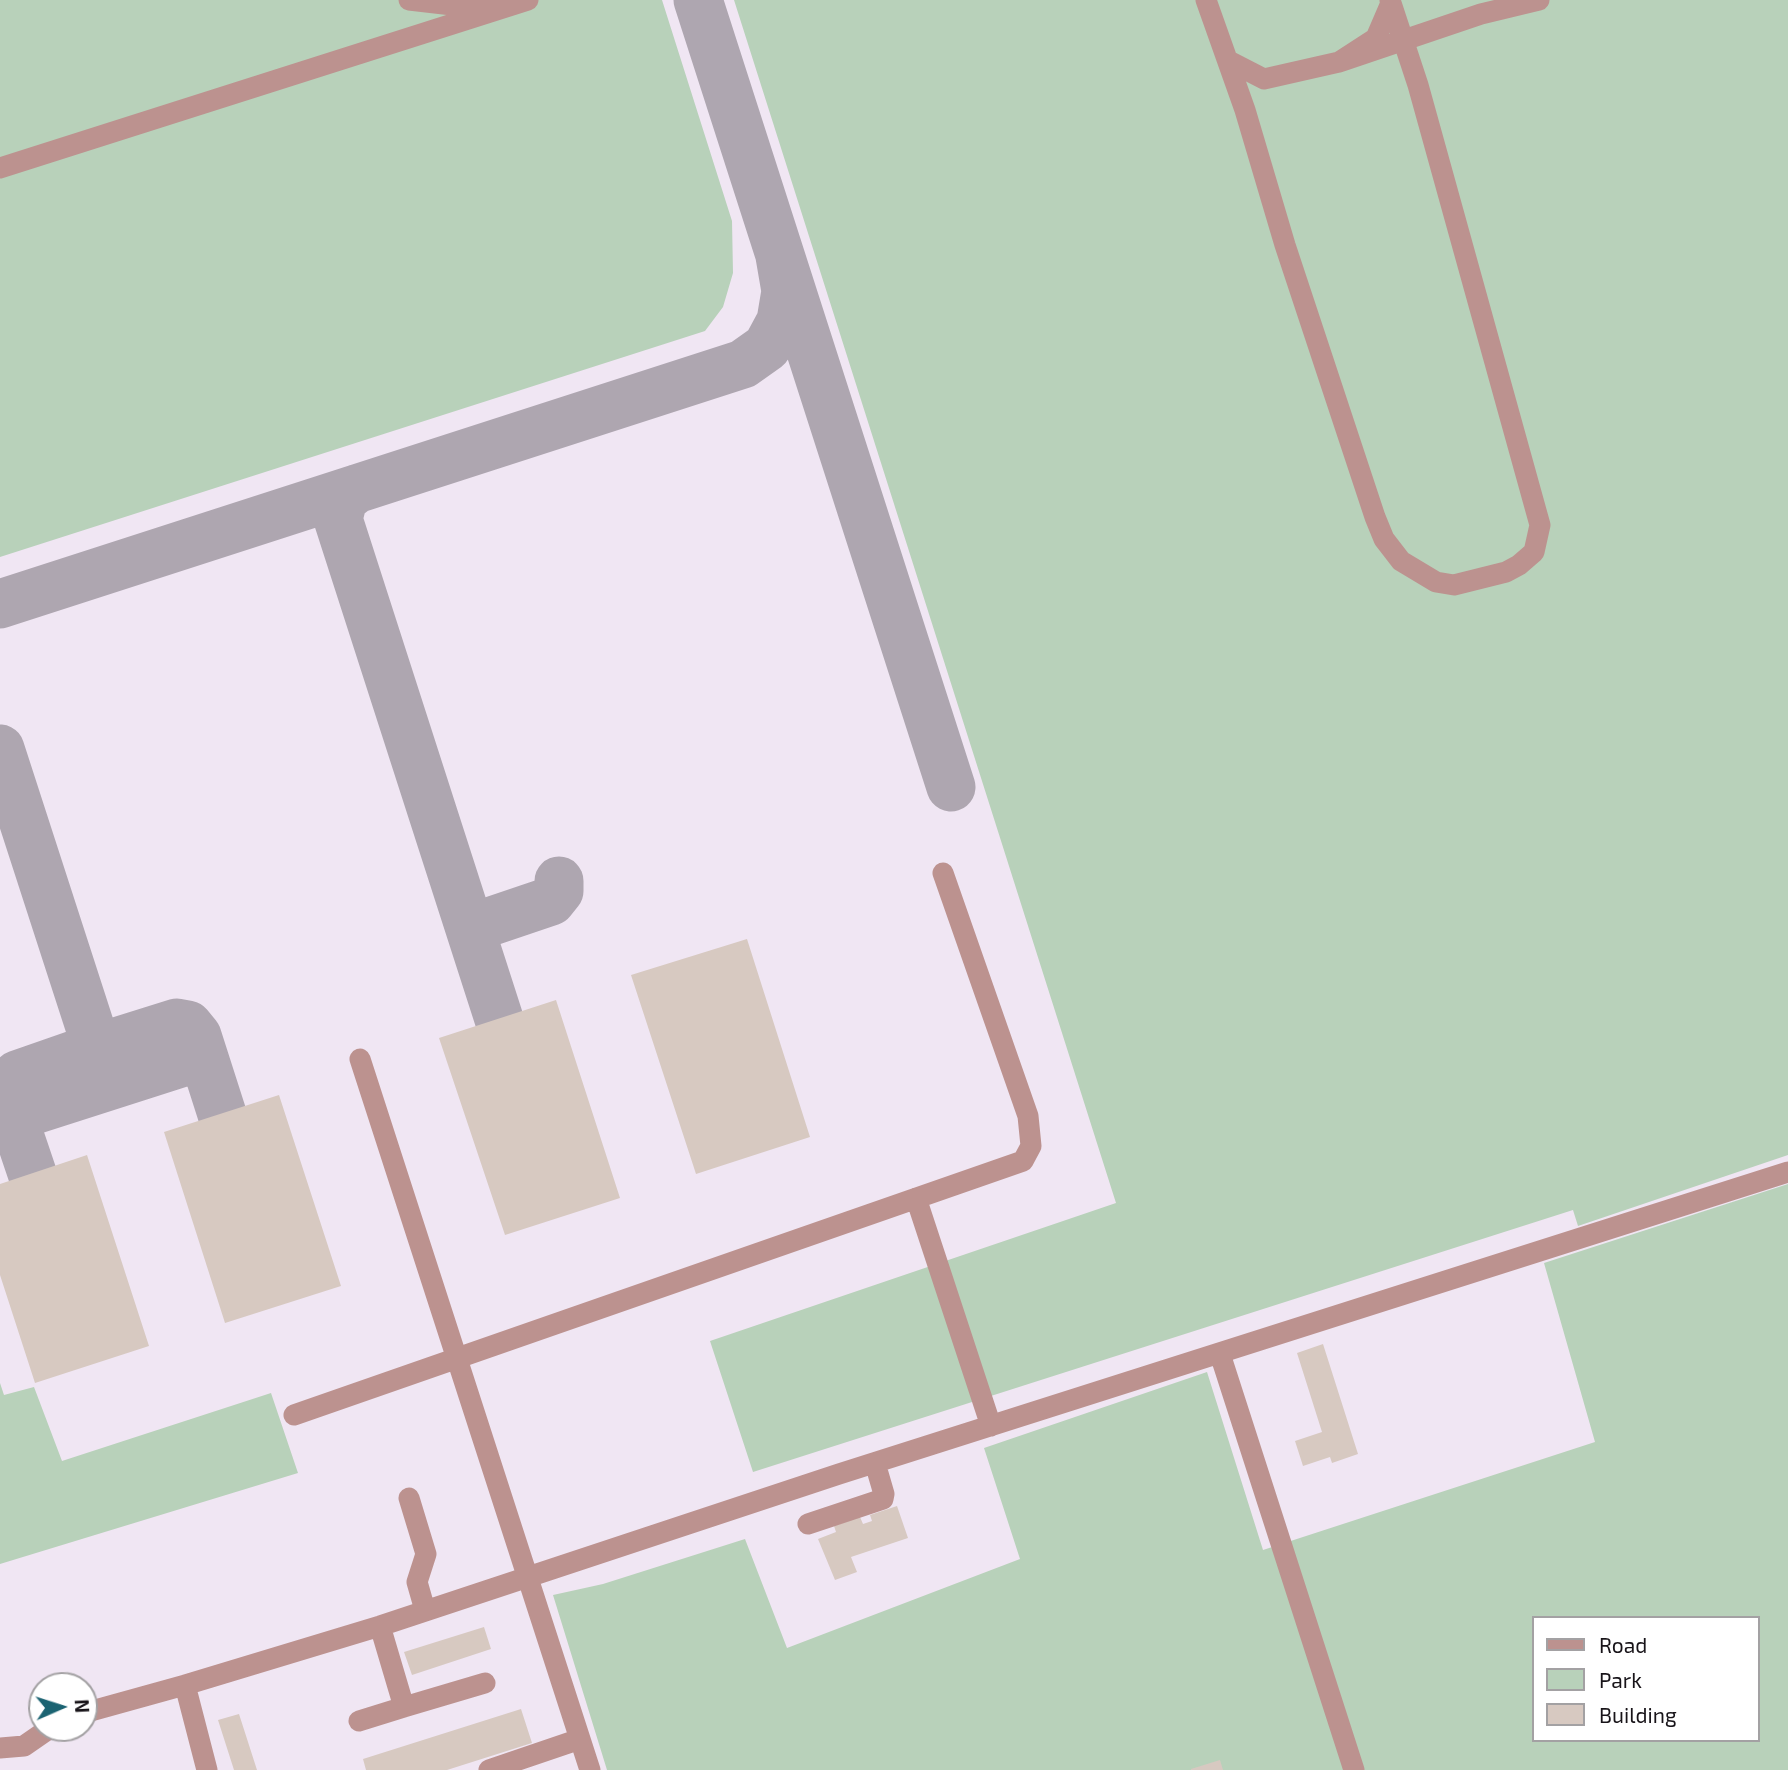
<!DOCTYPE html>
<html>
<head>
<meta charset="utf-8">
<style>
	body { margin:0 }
	#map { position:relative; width:1788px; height:1770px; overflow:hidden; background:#f0e6f3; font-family:"Exo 2",sans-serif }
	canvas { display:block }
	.legend { position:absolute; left:1532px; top:1616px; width:228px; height:126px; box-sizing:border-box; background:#fff; border:2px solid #a3a1a3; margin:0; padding:9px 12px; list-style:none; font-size:21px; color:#181419 }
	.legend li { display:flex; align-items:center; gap:14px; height:35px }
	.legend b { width:35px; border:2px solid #a3a1a3 }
	.north { position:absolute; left:28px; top:1672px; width:70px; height:70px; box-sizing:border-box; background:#fff; border:2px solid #a3a1a3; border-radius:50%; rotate:87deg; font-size:19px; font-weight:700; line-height:28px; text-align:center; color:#181419 }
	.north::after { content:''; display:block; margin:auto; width:24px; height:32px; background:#1b6372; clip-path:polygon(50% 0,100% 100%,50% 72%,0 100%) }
</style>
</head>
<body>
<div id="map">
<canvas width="1788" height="1770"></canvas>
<ul class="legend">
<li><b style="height:9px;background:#bc928f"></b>Road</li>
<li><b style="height:19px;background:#b8d1ba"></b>Park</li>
<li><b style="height:19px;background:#d7c9c1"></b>Building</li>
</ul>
<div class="north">N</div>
</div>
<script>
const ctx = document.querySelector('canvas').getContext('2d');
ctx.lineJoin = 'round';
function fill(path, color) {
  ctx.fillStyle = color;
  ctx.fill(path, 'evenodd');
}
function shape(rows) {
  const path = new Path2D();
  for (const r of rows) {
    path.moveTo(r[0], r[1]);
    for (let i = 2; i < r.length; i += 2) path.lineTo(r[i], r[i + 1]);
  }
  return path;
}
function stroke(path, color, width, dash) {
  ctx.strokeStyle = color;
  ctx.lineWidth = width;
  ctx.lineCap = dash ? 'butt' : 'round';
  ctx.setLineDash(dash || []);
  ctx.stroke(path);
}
const green = shape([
	[0,0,662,0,732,221,733,273,723,307,705,331,0,557],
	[734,0,1788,0,1788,1155,1578,1226,1573,1210,753,1472,710,1341,1116,1203],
	[1788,1184,1788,1770,607,1770,553,1595,603,1584,745,1539,787,1648,1020,1559,984,1448,1207,1372,1263,1550,1595,1442,1544,1263],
	[1534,1618,1758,1618,1758,1740,1534,1740],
	[0,1383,4,1395,34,1387,62,1461,271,1393,298,1473,0,1564]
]);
const taxiway = shape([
	[698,0,951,787],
	[356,489,343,499,338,519,499,1019],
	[0,604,743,364,767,347,781,321,786,291,780,256],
	[0,749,91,1030],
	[476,945,476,934,483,924,551,901,559,891,559,881],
	[7,1099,18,1110,31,1111,187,1061,197,1050,197,1036],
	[32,1173,7,1099,7,1085,17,1075,83,1052,91,1042,91,1030,97,1040,110,1044,177,1023,188,1025,197,1036,222,1114]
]);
const building = shape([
	[747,939,810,1137,696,1174,631,975],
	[556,1000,620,1198,505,1235,439,1038],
	[279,1095,341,1286,225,1323,164,1132],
	[87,1155,149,1346,35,1383,0,1275,0,1184],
	[1323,1344,1358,1454,1332,1463,1330,1457,1303,1466,1295,1441,1322,1432,1297,1353],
	[897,1506,908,1538,851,1557,857,1572,835,1580,818,1539,836,1532,834,1526,860,1517,863,1524,872,1521,870,1515],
	[484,1627,491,1649,412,1675,404,1652],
	[521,1709,532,1743,447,1770,366,1770,363,1759],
	[239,1714,257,1770,234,1770,218,1720],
	[1220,1760,1223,1770,1191,1770,1191,1769]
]);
const minor = shape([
	[409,0,487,9],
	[1206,0,1245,110,1285,245,1375,517,1384,539,1401,561,1436,582,1454,585,1506,572,1519,565,1534,552,1540,525,1418,85,1390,0],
	[1229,61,1264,79,1339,62,1376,38,1391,3],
	[1339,62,1481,14,1539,0],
	[0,168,528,0],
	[360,1059,590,1770],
	[916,1198,991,1426],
	[1220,1354,1354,1770],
	[294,1415,1023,1161,1031,1146,1028,1116,943,873],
	[409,1498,426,1554,417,1582,425,1610],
	[808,1524,883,1499,884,1494,875,1463],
	[380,1626,404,1707,485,1683],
	[84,1713,185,1685],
	[359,1721,404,1707],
	[0,1748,24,1746,50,1728],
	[207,1770,185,1685,380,1626,839,1474,1788,1172],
	[489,1770,580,1739]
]);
fill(green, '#b8d1ba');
stroke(taxiway, '#aea6b0', 49);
fill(building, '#d7c9c1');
stroke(minor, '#bc928f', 21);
</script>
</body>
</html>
